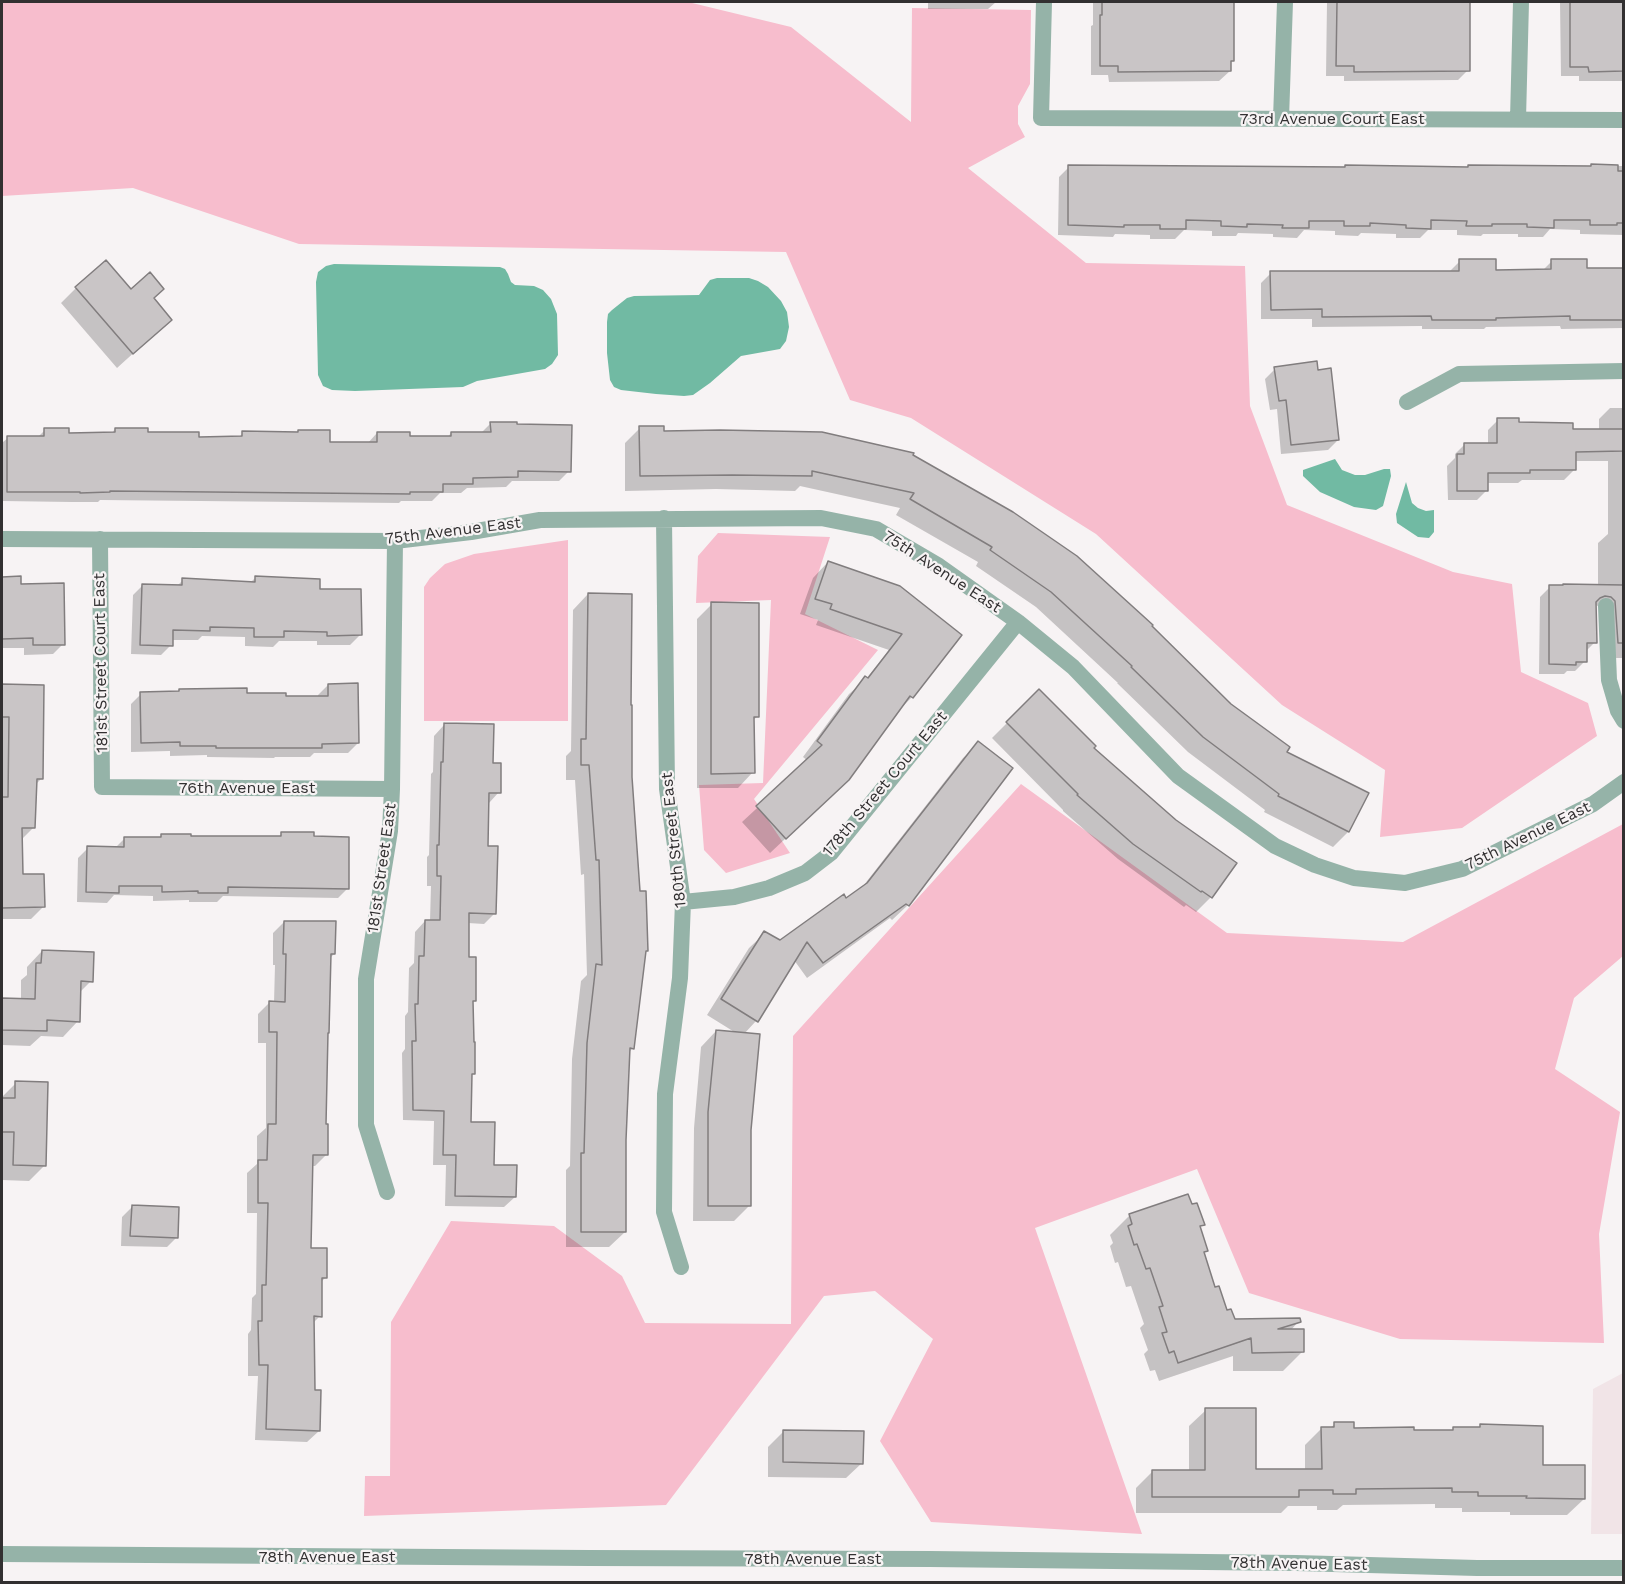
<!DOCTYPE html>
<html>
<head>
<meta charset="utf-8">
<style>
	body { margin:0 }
	#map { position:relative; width:1625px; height:1584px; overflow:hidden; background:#f7f3f4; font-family:"Work Sans",sans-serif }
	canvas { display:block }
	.frame { position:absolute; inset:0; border:3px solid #323031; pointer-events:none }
</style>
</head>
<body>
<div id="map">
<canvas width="1625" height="1584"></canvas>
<div class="frame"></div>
</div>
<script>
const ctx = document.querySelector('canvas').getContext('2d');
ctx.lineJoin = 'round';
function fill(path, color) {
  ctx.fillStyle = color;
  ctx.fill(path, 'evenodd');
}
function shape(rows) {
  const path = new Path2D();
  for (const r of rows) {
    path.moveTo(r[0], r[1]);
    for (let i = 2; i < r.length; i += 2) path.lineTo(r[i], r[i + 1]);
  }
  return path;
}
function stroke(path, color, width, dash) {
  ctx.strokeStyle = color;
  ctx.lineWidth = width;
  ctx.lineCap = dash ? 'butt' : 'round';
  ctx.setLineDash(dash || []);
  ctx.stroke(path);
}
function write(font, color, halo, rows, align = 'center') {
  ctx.font = font + ' "Work Sans",sans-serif';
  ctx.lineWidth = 4.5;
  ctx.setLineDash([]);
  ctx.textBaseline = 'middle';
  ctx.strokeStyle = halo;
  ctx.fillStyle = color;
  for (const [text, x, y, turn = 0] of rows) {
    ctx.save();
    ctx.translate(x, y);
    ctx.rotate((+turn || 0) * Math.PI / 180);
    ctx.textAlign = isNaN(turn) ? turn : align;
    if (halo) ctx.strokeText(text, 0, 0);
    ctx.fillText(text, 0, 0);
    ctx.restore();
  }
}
const built = shape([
	[1623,1373,1623,1534,1591,1534,1593,1389]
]);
const green = shape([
	[2,2,688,2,791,27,911,122,912,8,1031,10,1030,84,1018,106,1018,124,1025,137,968,168,1086,263,1245,266,1250,406,1287,505,1453,572,1512,584,1521,672,1588,703,1597,736,1462,828,1380,837,1385,770,1282,705,1096,534,911,418,850,400,786,252,299,244,133,188,2,196],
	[718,533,830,537,805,614,878,650,754,799,790,853,726,873,704,850,699,785,763,783,771,600,696,603,698,556],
	[568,540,568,721,424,721,424,587,430,578,445,564,474,554],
	[1021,784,1227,933,1403,942,1623,824,1623,956,1574,998,1555,1069,1620,1112,1599,1234,1604,1343,1400,1339,1249,1293,1197,1169,1035,1228,1142,1534,931,1522,880,1441,933,1339,875,1291,824,1296,666,1505,364,1516,365,1476,390,1476,391,1322,451,1221,554,1226,622,1276,645,1323,791,1324,793,1036]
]);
const water = shape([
	[334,264,500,267,505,269,508,274,511,282,515,285,534,286,543,290,551,299,557,314,558,355,552,364,545,369,477,381,463,387,355,391,332,390,323,386,318,375,316,282,318,272,326,266],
	[717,278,749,278,758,281,768,287,781,301,787,312,789,327,786,341,780,349,741,356,710,383,693,395,684,396,656,394,621,390,614,387,610,380,607,353,607,322,608,314,612,310,627,298,634,296,699,295,710,280],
	[1335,459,1342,470,1355,475,1365,475,1384,469,1390,469,1391,476,1383,506,1376,510,1354,507,1320,492,1303,476,1303,470],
	[1406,482,1412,503,1418,508,1426,511,1434,510,1434,532,1429,538,1418,537,1397,523,1396,514]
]);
const shadow = shape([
	[928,2,996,2,988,9,928,9],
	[1093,2,1233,2,1232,60,1230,63,1230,71,1219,81,1109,82,1108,75,1091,75,1091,26,1093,25],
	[1327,2,1469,2,1468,70,1458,80,1344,81,1344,76,1326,76],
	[1560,2,1624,2,1624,81,1579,81,1579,76,1561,76],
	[1591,166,1624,166,1624,235,1580,234,1580,230,1550,229,1543,237,1518,237,1518,234,1483,234,1481,236,1457,235,1457,230,1428,230,1420,238,1396,238,1396,234,1361,233,1358,236,1335,235,1335,231,1304,230,1297,238,1273,237,1273,234,1238,233,1236,236,1212,236,1212,231,1184,230,1175,239,1150,239,1150,235,1115,234,1113,237,1058,235,1059,177,1069,167,1467,168,1468,167,1590,168],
	[1460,261,1494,272,1542,271,1552,261,1586,270,1624,270,1624,328,1561,329,1560,326,1486,327,1484,329,1422,329,1422,326,1312,327,1312,319,1261,319,1261,283,1271,273,1450,271],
	[76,288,131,291,152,299,170,320,117,368,61,303],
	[1275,369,1338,440,1328,450,1281,454,1277,409,1270,410,1265,379],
	[1610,408,1624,408,1624,658,1614,658,1601,607,1595,605,1595,642,1585,652,1585,661,1575,671,1567,671,1564,674,1539,674,1540,597,1550,587,1598,586,1598,543,1608,534,1608,461,1574,461,1574,470,1564,480,1522,480,1518,483,1487,483,1487,490,1477,500,1448,500,1447,466,1455,458,1455,454,1465,444,1488,444,1488,430,1498,420,1572,430,1599,430,1599,419],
	[491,423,569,471,559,481,512,481,506,487,467,488,461,493,440,493,432,501,401,501,399,503,100,500,98,502,71,502,2,501,2,442,3,442,8,438,37,438,45,430,68,434,111,434,115,429,198,438,238,438,243,433,329,443,367,444,377,433,408,437,447,438,451,433,481,433],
	[640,428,662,433,912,456,1230,705,1285,752,1367,794,1348,832,1333,847,1264,812,1265,810,1188,752,1117,683,1118,683,1036,607,976,566,978,562,896,515,900,508,800,486,795,491,716,489,625,491,625,443],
	[828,562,899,587,912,697,898,711,831,796,770,853,742,822,808,761,803,757,849,694,866,679,889,650,816,625,818,620,800,614,813,578],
	[256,577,319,591,360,635,350,645,317,645,317,641,279,641,273,647,245,646,245,637,202,636,198,640,171,640,171,645,161,655,131,654,133,595,143,585,177,586,183,580,250,583],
	[2,578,19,578,19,586,63,644,53,654,24,655,24,648,2,648],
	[588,594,629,707,633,1048,628,1053,625,1140,625,1232,609,1247,566,1247,566,1170,570,1166,572,1059,581,981,587,975,584,874,581,875,575,780,566,780,566,756,571,751,573,610],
	[712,604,758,716,752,721,753,772,738,788,697,788,697,619],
	[328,685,358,743,348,753,314,753,310,757,275,757,274,758,207,757,207,755,170,756,170,751,131,752,131,704,141,694,177,693,179,691,284,697,318,698,318,695],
	[2,686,42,686,41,779,35,785,34,827,22,839,21,876,43,907,31,919,2,919],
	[1039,691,1211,897,1196,912,1186,905,1184,907,1118,859,1063,811,1063,810,992,738],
	[444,725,492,764,499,792,489,803,486,847,495,913,484,924,468,923,468,958,474,1000,471,1003,473,1073,470,1076,469,1123,492,1166,515,1197,504,1207,445,1206,446,1165,433,1165,434,1121,403,1120,402,1053,405,1049,405,1016,408,1012,409,968,414,963,415,932,425,921,430,921,431,886,427,886,427,857,429,855,431,774,433,772,434,736],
	[979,743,908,905,892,920,890,918,807,978,794,960,756,1021,744,1034,750,1130,749,1206,734,1221,693,1221,694,1128,701,1047,716,1031,736,1033,707,1015,749,948,765,933,780,942,860,890,963,758],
	[282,833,313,838,348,888,338,898,223,896,217,902,189,902,189,900,153,901,153,896,114,895,107,903,77,902,78,858,88,848,115,848,125,838,159,839,161,836,190,838,278,838],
	[284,922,334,954,329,959,324,1126,326,1155,315,1166,312,1166,310,1249,326,1277,321,1282,320,1316,313,1323,314,1391,319,1431,307,1442,255,1440,258,1376,248,1376,248,1334,251,1330,252,1298,256,1294,257,1213,247,1213,247,1173,257,1164,257,1136,266,1128,266,1043,258,1043,258,1014,269,1003,274,1003,275,965,273,965,273,933],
	[42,951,91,981,79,993,78,1021,63,1037,41,1036,30,1046,2,1045,2,999,21,1000,21,980,27,975,27,967],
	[16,1083,44,1166,29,1181,2,1180,2,1097],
	[132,1207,177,1237,167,1247,121,1246,122,1217],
	[1130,1215,1203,1224,1199,1228,1206,1251,1203,1254,1214,1289,1226,1312,1234,1320,1299,1321,1290,1331,1302,1352,1283,1371,1233,1371,1233,1356,1159,1381,1155,1370,1150,1371,1144,1354,1148,1350,1140,1328,1144,1324,1131,1286,1126,1287,1118,1262,1115,1263,1110,1246,1113,1243,1110,1235],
	[1206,1410,1255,1471,1305,1471,1305,1445,1322,1428,1330,1428,1335,1424,1353,1429,1413,1432,1451,1432,1454,1429,1477,1429,1481,1425,1541,1467,1584,1499,1567,1515,1510,1515,1510,1512,1462,1512,1462,1508,1435,1508,1435,1504,1343,1505,1337,1510,1317,1510,1317,1506,1288,1506,1281,1513,1136,1513,1136,1488,1153,1471,1189,1471,1189,1426],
	[784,1431,862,1463,846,1478,768,1477,768,1447]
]);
const building = shape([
	[1102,2,1234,2,1234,61,1231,61,1231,71,1118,72,1118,66,1100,66,1100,15,1102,15,1102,2],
	[1337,2,1470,2,1470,71,1354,72,1354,66,1336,66,1337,2],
	[1570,2,1623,2,1623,71,1589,72,1588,67,1570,67,1570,2],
	[1591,164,1618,165,1618,171,1623,171,1623,223,1617,223,1617,225,1590,225,1590,220,1554,220,1554,228,1527,227,1527,224,1492,224,1492,226,1466,226,1467,221,1431,220,1431,229,1406,228,1406,225,1370,223,1370,226,1344,226,1344,221,1309,221,1309,228,1282,228,1283,225,1247,224,1247,227,1221,226,1221,221,1186,220,1186,229,1160,229,1160,225,1124,225,1124,227,1068,225,1068,165,1345,167,1345,165,1468,167,1468,165,1591,166,1591,164],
	[1459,259,1496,259,1496,270,1551,269,1551,259,1587,259,1587,268,1623,268,1623,320,1570,320,1570,316,1496,318,1496,320,1432,320,1431,316,1322,317,1322,309,1271,310,1270,271,1459,271,1459,259],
	[106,260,131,289,150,272,164,289,154,298,172,320,133,354,75,287,106,260],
	[1317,361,1318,370,1331,368,1339,440,1291,445,1286,400,1279,401,1274,367,1317,361],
	[1497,418,1519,418,1519,422,1573,423,1573,429,1623,429,1623,451,1576,452,1576,470,1530,470,1530,473,1488,473,1488,491,1457,491,1457,454,1464,454,1464,443,1497,443,1497,418],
	[490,422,517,422,517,424,572,425,571,472,518,471,518,477,473,478,473,484,443,484,443,492,410,492,410,494,110,491,110,492,80,493,80,492,7,492,7,436,44,436,44,428,69,428,69,433,115,432,115,428,148,428,148,432,199,432,199,437,242,436,242,431,298,432,298,430,330,430,330,442,377,442,377,432,410,432,410,436,451,436,451,432,491,432,490,422],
	[639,426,664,426,664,431,720,430,822,432,914,453,913,455,1013,512,1077,556,1153,625,1152,626,1231,704,1290,747,1287,752,1369,793,1349,832,1278,796,1279,794,1203,737,1131,667,1132,666,1051,592,990,550,992,547,910,499,914,493,812,471,812,476,732,475,640,476,639,426],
	[828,561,900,586,962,635,913,698,910,696,849,780,786,839,756,806,822,745,817,741,865,676,868,678,902,634,830,609,832,604,815,599,828,561],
	[21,576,21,584,64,583,65,645,33,645,33,638,2,639,2,577,21,576],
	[255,576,320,579,320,589,361,589,362,635,327,636,327,632,284,631,284,637,254,637,254,628,210,627,210,631,173,630,173,646,140,645,142,584,182,585,182,578,255,582,255,576],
	[1563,584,1623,585,1623,643,1618,643,1615,601,1611,597,1605,596,1600,598,1596,602,1597,643,1587,643,1587,662,1576,662,1576,665,1549,664,1549,585,1563,585,1563,584],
	[588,593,632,594,631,705,632,705,632,777,640,891,646,891,648,951,646,951,634,1049,630,1048,626,1140,626,1232,581,1232,581,1153,584,1153,587,1043,596,964,602,965,599,860,596,860,589,765,581,765,581,739,586,739,588,593],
	[711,602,759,603,759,717,754,717,755,773,711,774,711,602],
	[358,683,359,743,322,744,322,748,216,748,216,746,180,746,180,742,141,743,140,692,179,691,179,689,247,688,247,693,286,693,286,696,328,696,328,684,358,683],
	[2,684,44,685,43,779,37,779,35,828,22,828,23,874,44,874,45,907,2,908,2,797,8,797,9,717,2,717,2,684],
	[1039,689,1096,746,1094,748,1176,820,1237,863,1212,898,1202,891,1201,892,1133,844,1077,795,1078,794,1006,722,1039,689],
	[444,723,494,724,493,763,501,763,501,793,489,793,488,846,498,846,496,914,469,913,469,957,476,957,476,1001,473,1001,474,1042,475,1042,475,1074,472,1074,471,1122,495,1122,494,1165,517,1165,516,1197,455,1196,456,1155,443,1155,444,1111,413,1110,412,1041,416,1041,415,1004,418,1004,419,956,424,956,425,920,440,920,441,876,437,876,437,845,439,845,441,762,443,762,444,723],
	[978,741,1013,768,909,906,906,904,823,963,807,942,758,1022,721,999,764,931,780,940,844,894,846,898,867,883,978,741],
	[281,832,314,832,314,836,349,837,349,889,228,887,228,893,198,893,198,891,162,892,162,886,119,886,119,893,86,892,87,846,124,847,124,837,161,837,161,834,191,834,191,836,281,836,281,832],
	[284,921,336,921,335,954,331,954,329,1033,328,1033,326,1124,328,1124,328,1155,313,1155,311,1248,327,1248,327,1278,322,1278,322,1317,314,1316,315,1390,321,1390,320,1431,266,1429,268,1365,259,1365,258,1321,262,1321,262,1285,266,1285,268,1203,258,1203,258,1160,267,1160,268,1124,276,1124,277,1032,269,1032,269,1001,285,1002,286,954,283,954,284,921],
	[42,950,94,952,93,982,81,981,80,1022,47,1020,47,1031,2,1030,2,998,35,999,36,963,41,963,42,950],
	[716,1030,760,1034,751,1130,751,1206,708,1206,708,1112,716,1030],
	[15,1081,48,1082,46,1166,13,1165,14,1132,2,1132,2,1098,15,1098,15,1081],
	[1188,1194,1192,1204,1197,1203,1205,1225,1200,1226,1208,1251,1204,1252,1215,1287,1219,1286,1227,1310,1231,1309,1235,1319,1300,1318,1301,1322,1278,1329,1304,1329,1304,1352,1252,1353,1251,1338,1178,1363,1174,1351,1169,1353,1162,1333,1167,1332,1159,1307,1163,1306,1150,1268,1146,1269,1137,1244,1134,1245,1128,1226,1132,1224,1129,1214,1188,1194],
	[132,1205,179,1207,178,1238,130,1236,132,1205],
	[1205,1408,1256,1408,1256,1469,1322,1469,1321,1427,1334,1427,1334,1422,1354,1422,1354,1428,1414,1427,1414,1430,1453,1430,1453,1427,1480,1427,1480,1424,1543,1426,1543,1465,1585,1465,1585,1499,1526,1498,1527,1496,1478,1496,1478,1492,1452,1492,1452,1488,1356,1489,1356,1494,1333,1494,1333,1490,1299,1490,1299,1497,1152,1497,1152,1470,1205,1470,1205,1408],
	[783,1430,864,1431,863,1464,783,1462,783,1430]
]);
const minor = shape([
	[1044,2,1041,118,1624,120],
	[1281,119,1285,2],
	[1518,119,1521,2],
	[1407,402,1459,374,1624,371],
	[664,518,667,789,683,902,680,978,665,1094,664,1212,681,1267],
	[2,539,395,541,471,532,540,520,821,518,876,529,939,566,1018,622,1073,667,1178,776,1275,846,1315,865,1354,878,1405,883,1462,869,1593,804,1624,782],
	[100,539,102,787,392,789],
	[1606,606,1609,680,1618,711,1624,721],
	[683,902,734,897,769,888,805,873,831,853,1018,622],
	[387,1192,366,1125,366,979,390,831,392,789,395,541]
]);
const tertiary = shape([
	[2,1554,589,1558,930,1559,1296,1563,1477,1568,1624,1568]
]);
const streetNames = [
	["73rd Avenue Court East",1332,119],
	["75th Avenue East",453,531,-7],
	["75th Avenue East",942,572,33],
	["181st Street Court East",101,663,-91],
	["178th Street Court East",885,784,-50],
	["76th Avenue East",247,788],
	["75th Avenue East",1528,836,-26],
	["180th Street East",674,840,-96],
	["181st Street East",382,868,-82],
	["78th Avenue East",327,1557],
	["78th Avenue East",813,1559],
	["78th Avenue East",1299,1564,1]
];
fill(built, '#f1e4e7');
fill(green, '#f7bdcd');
fill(water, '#71baa3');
fill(shadow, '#0003');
fill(building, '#c9c5c6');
stroke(building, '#817d7e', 1.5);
stroke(minor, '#95b3a8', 16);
stroke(tertiary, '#95b3a8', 16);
write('16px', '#323031', '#f7f3f4', streetNames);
</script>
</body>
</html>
